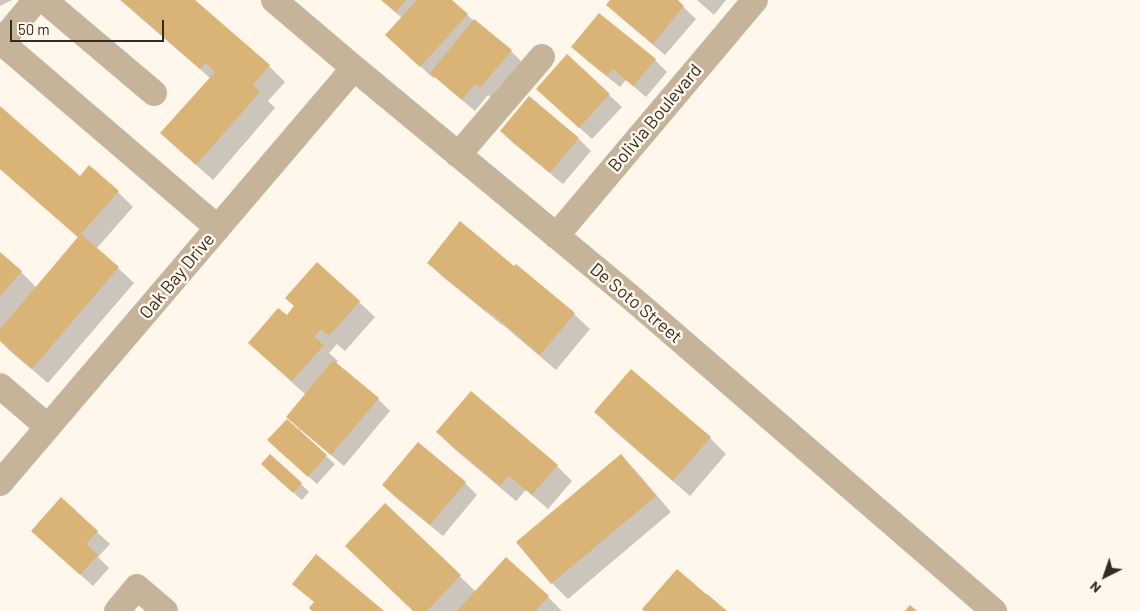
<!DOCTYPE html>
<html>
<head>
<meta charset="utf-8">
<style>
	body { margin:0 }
	#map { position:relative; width:1140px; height:611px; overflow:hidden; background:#fff7eb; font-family:Barlow,sans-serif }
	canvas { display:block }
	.north { position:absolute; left:1080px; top:551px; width:50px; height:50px; -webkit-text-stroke:4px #fff7eb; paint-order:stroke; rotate:221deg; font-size:14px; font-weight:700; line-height:20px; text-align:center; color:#342c21 }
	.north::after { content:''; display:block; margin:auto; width:18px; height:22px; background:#342c21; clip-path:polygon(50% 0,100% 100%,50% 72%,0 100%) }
	.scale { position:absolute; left:10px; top:20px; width:154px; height:22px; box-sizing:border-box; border:2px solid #342c21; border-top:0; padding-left:6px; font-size:15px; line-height:18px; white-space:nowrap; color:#342c21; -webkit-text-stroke:4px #fff7eb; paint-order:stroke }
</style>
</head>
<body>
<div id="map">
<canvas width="1140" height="611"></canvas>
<div class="north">N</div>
<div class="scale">50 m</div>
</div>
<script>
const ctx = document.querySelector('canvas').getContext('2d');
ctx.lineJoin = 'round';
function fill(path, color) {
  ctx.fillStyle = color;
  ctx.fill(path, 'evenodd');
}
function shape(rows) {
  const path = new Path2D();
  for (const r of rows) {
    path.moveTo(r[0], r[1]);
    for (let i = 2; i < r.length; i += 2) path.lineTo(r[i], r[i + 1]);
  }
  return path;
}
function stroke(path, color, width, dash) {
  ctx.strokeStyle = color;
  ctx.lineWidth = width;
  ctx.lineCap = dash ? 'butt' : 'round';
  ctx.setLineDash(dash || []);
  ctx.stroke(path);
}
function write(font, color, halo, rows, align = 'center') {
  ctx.font = font + ' Barlow,sans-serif';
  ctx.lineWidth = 5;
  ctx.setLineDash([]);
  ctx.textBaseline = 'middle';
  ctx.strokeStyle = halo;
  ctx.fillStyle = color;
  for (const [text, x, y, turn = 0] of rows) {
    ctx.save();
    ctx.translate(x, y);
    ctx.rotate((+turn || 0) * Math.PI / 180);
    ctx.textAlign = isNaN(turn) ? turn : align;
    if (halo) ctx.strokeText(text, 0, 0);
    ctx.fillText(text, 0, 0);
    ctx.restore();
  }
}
const shadow = shape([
	[0,0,12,0,0,6],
	[120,0,193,0,269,66,285,82,268,101,275,108,213,180,178,149,162,133,210,78],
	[381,0,450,0,474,21,511,51,523,63,493,100,488,95,475,111,435,77,433,78,387,35,402,18],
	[612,0,676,0,696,19,665,55,620,17,608,5],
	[697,0,726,0,714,15],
	[573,47,655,60,667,72,646,97,626,80,620,87,585,59],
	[567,56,622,107,592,139,550,101],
	[529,97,579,139,591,151,563,184,513,143,501,131],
	[0,108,80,177,118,192,133,207,96,249,118,268,134,283,48,383,11,352,0,341,0,254,21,272,37,288,79,238,0,169],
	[428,263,514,268,574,314,590,329,556,370,503,325,502,325,444,278],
	[359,302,375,317,345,351,337,344,329,353,338,361,336,364,378,399,390,411,344,466,301,430,299,432,335,464,317,484,277,449,300,430,288,417,306,395,265,358,249,342,287,317],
	[631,371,710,438,726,454,690,496,611,428,596,412],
	[437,432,557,466,572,481,548,509,526,490,516,501,453,448],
	[418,444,465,483,477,495,443,536,395,497,383,485],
	[621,456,636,471,671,512,568,599,552,583,518,542],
	[270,472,301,484,309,492,302,500],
	[61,499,110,544,98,557,109,568,93,586,45,543],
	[385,504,476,592,548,597,562,611,414,611]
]);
const building = shape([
	[121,0,195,0,270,65,253,85,260,92,196,165,160,133,215,72,205,63,200,69],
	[381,0,406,0,396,12],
	[417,0,452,0,468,14,420,67,385,35],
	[610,0,678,0,684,6,653,44,606,5],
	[599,13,656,59,633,86,613,69,607,76,571,47],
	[474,19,512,50,480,88,475,84,462,100,430,73],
	[567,54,610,94,579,128,536,89],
	[529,96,579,138,550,173,500,131],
	[0,106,80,176,89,165,119,191,81,234,119,267,32,369,0,341,0,329,78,237,0,169],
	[460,221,514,266,516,264,575,313,540,355,522,340,522,339,487,310,486,311,427,263],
	[0,252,22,271,0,296],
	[317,262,360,301,329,336,321,329,314,337,324,345,292,381,248,343,278,308,287,315,294,306,285,298],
	[333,360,379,398,331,455,286,417],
	[631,369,711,437,673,481,594,412],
	[471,391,558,465,532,495,509,476,500,486,436,432],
	[287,419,327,455,308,477,267,440],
	[418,442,466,482,430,525,382,485],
	[270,454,302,483,293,493,261,464],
	[621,454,656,496,551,584,516,542],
	[61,497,98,531,86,544,98,555,80,575,31,531],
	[385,503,461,575,427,611,413,611,345,546],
	[316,554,384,611,312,611,309,608,314,602,292,584],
	[506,557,549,596,535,611,457,611],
	[677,569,706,594,707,594,727,611,644,611,642,609],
	[910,605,917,611,905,611]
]);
const minor = shape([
	[36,0,1,42,218,228],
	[44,0,154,93],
	[274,0,354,68,634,300,994,611],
	[458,155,542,57],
	[556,236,755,0],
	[0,386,48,427],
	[0,483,354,68],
	[117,611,137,587,165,611]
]);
const streetNames = [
	["Bolivia Boulevard",655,118,-50],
	["Oak Bay Drive",177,276,-50],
	["De Soto Street",636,303,40]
];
fill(shadow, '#0003');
fill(building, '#dab376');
stroke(minor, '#c5b49a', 26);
write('18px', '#342c21', '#fff7eb', streetNames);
</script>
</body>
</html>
